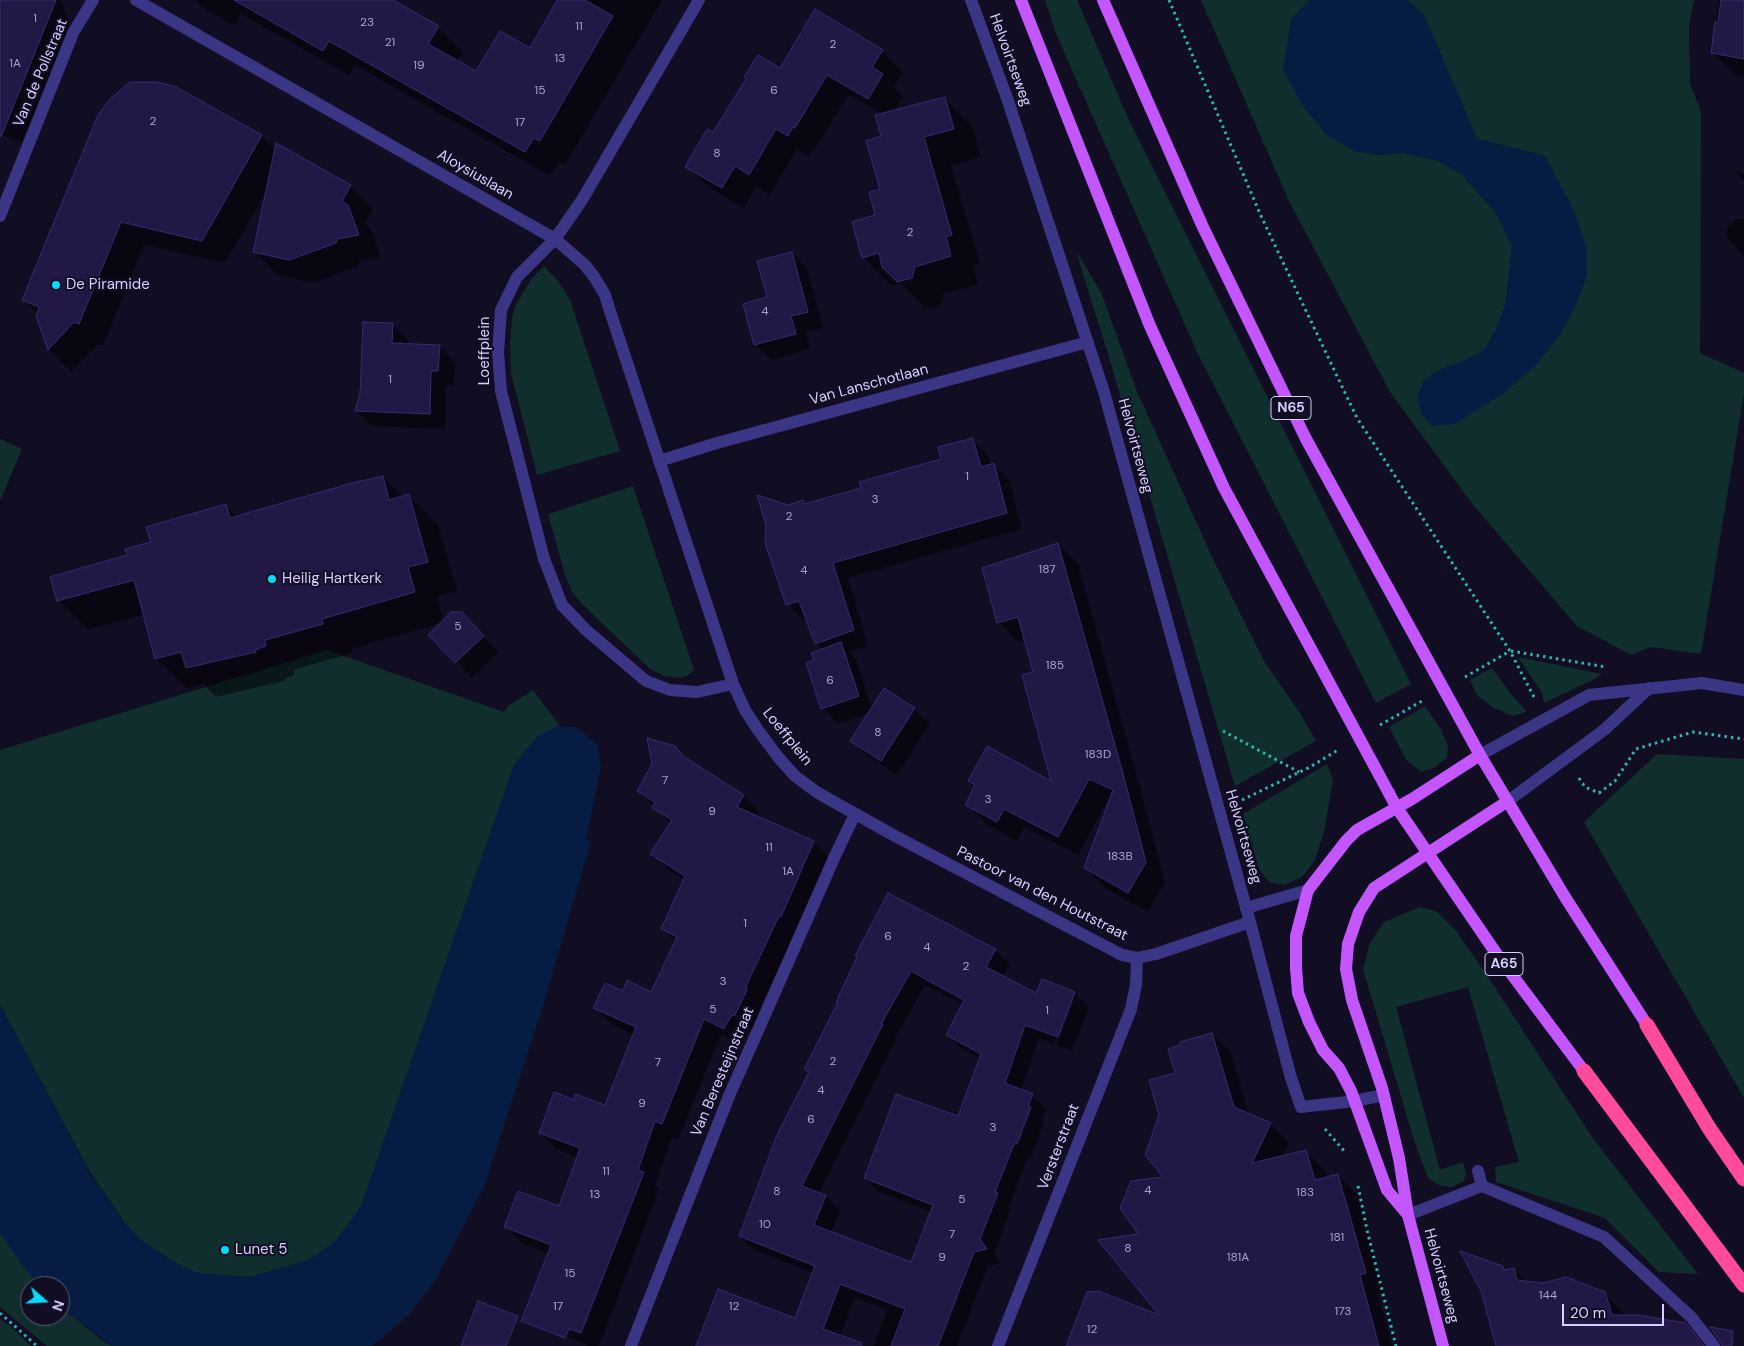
<!DOCTYPE html>
<html>
<head>
<meta charset="utf-8">
<style>
	body { margin:0 }
	#map { position:relative; width:1744px; height:1346px; overflow:hidden; background:#110d23; font-family:"DM Sans",sans-serif }
	canvas { display:block }
	.north { position:absolute; left:20px; top:1276px; width:50px; height:50px; box-sizing:border-box; background:#110d23; border:1px solid #605b7b; border-radius:50%; rotate:109deg; font-size:14px; font-weight:700; line-height:20px; text-align:center; color:#d6cfff }
	.north::after { content:''; display:block; margin:auto; width:18px; height:22px; background:#00ddfa; clip-path:polygon(50% 0,100% 100%,50% 72%,0 100%) }
	.scale { position:absolute; left:1562px; top:1304px; width:102px; height:22px; box-sizing:border-box; border:2px solid #d6cfff; border-top:0; padding-left:6px; font-size:15px; line-height:18px; white-space:nowrap; color:#d6cfff; -webkit-text-stroke:4px #110d23; paint-order:stroke }
</style>
</head>
<body>
<div id="map">
<canvas width="1744" height="1346"></canvas>
<div class="north">N</div>
<div class="scale">20 m</div>
</div>
<script>
const ctx = document.querySelector('canvas').getContext('2d');
ctx.lineJoin = 'round';
function fill(path, color) {
  ctx.fillStyle = color;
  ctx.fill(path, 'evenodd');
}
function shape(rows) {
  const path = new Path2D();
  for (const r of rows) {
    path.moveTo(r[0], r[1]);
    for (let i = 2; i < r.length; i += 2) path.lineTo(r[i], r[i + 1]);
  }
  return path;
}
function stroke(path, color, width, dash) {
  ctx.strokeStyle = color;
  ctx.lineWidth = width;
  ctx.lineCap = dash ? 'butt' : 'round';
  ctx.setLineDash(dash || []);
  ctx.stroke(path);
}
function write(font, color, halo, rows, align = 'center') {
  ctx.font = font + ' "DM Sans",sans-serif';
  ctx.lineWidth = 4;
  ctx.setLineDash([]);
  ctx.textBaseline = 'middle';
  ctx.strokeStyle = halo;
  ctx.fillStyle = color;
  for (const [text, x, y, turn = 0] of rows) {
    ctx.save();
    ctx.translate(x, y);
    ctx.rotate((+turn || 0) * Math.PI / 180);
    ctx.textAlign = isNaN(turn) ? turn : align;
    if (halo) ctx.strokeText(text, 0, 0);
    ctx.fillText(text, 0, 0);
    ctx.restore();
  }
}
const green = shape([
	[1045,0,1077,0,1128,118,1411,684,1376,703,1197,352,1057,36],
	[1201,0,1310,0,1291,20,1304,107,1326,134,1355,151,1376,155,1404,153,1439,161,1463,175,1496,213,1512,246,1506,303,1497,327,1485,350,1459,363,1437,371,1559,336,1573,311,1587,275,1545,156,1477,139,1424,15,1407,0,1694,0,1689,26,1690,84,1701,111,1700,353,1744,373,1744,393,1701,654,1651,647,1631,655,1577,626,1474,506,1390,392,1289,201],
	[1076,251,1101,292,1136,389,1213,559,1264,661,1300,713,1316,741,1235,786,1108,354],
	[544,266,558,281,570,300,620,451,537,475,511,373,510,342,512,318,516,304,532,278],
	[0,439,22,449,0,501],
	[633,486,694,670,688,675,680,678,664,676,650,669,580,602,571,590,565,575,548,514],
	[327,650,504,712,508,706,533,690,560,726,538,736,514,765,361,1207,335,1242,309,1260,250,1277,218,1275,194,1272,174,1262,142,1241,124,1222,90,1172,0,1005,0,750],
	[1518,657,1602,674,1591,681,1544,703,1542,693],
	[1492,668,1511,694,1527,712,1513,716,1492,707,1477,695,1470,680],
	[1425,706,1440,728,1448,746,1447,757,1436,767,1422,772,1407,761,1389,727],
	[1657,754,1744,759,1744,1098,1584,822],
	[1327,764,1333,780,1324,832,1315,860,1302,877,1284,885,1269,882,1259,869,1243,814],
	[1420,907,1436,911,1457,932,1494,986,1592,1137,1698,1274,1659,1272,1605,1218,1496,1182,1495,1167,1519,1162,1468,987,1396,1007,1440,1170,1463,1162,1466,1174,1464,1181,1452,1187,1441,1186,1428,1178,1414,1140,1363,969,1370,943,1384,922],
	[0,1232,26,1270,41,1286,30,1286,30,1316,60,1316,60,1306,103,1341,112,1346,47,1346,0,1307],
	[0,1319,9,1325,31,1346,0,1346]
]);
const water = shape([
	[1310,0,1407,0,1424,15,1477,139,1545,156,1574,210,1586,246,1587,275,1573,311,1559,336,1535,366,1504,393,1455,424,1432,426,1421,413,1417,397,1424,380,1437,371,1459,363,1485,350,1497,327,1506,303,1512,246,1496,213,1463,175,1439,161,1404,153,1376,155,1355,151,1326,134,1304,107,1283,71,1291,20],
	[560,726,576,727,598,745,601,767,586,839,591,842,543,1006,484,1187,436,1279,409,1315,372,1346,112,1346,65,1311,60,1306,60,1286,41,1286,26,1270,0,1232,0,1005,89,1172,124,1222,142,1241,174,1262,194,1272,218,1275,250,1277,309,1260,335,1242,361,1207,514,765,538,736]
]);
const shadow = shape([
	[0,0,61,0,70,25,22,143,0,134],
	[195,0,395,0,394,2,438,27,463,52,457,62,476,73,530,49,559,0,662,0,565,165,559,162,550,176,355,65,349,75,241,14,234,25,203,8],
	[1719,0,1744,0,1744,77,1735,75,1712,52],
	[882,51,903,72,894,87,903,96,894,111,945,99,973,127,981,157,951,166,980,263,973,265,978,285,943,294,940,306,926,309,900,283,891,286,863,257,877,216,881,190,882,114,848,95,816,148,814,147,809,156,797,149,770,195,756,186,744,208,708,187,687,166,713,134,780,69],
	[186,93,262,136,276,150,350,186,373,209,365,223,371,229,381,258,360,261,358,266,313,283,277,275,254,252,266,192,225,263,144,245,103,346,97,345,71,372,49,349,38,314,24,300,94,124,104,107,110,100],
	[1735,171,1744,174,1744,181],
	[1736,219,1744,219,1744,256,1727,238,1727,228],
	[792,253,807,269,823,327,806,332,810,349,771,360,755,344,768,298],
	[393,324,408,340,408,345,439,346,455,362,454,386,446,386,445,429,371,426,356,411],
	[972,439,988,454,991,466,993,465,1009,480,1022,529,848,578,868,646,849,652,856,659,872,709,914,709,930,724,897,775,868,756,852,741,870,713,838,724,823,708,823,650,816,643,807,619,803,620,788,604,788,507,802,502,806,505,863,489,943,460],
	[383,477,402,497,409,496,438,525,457,591,437,597,444,622,351,649,352,653,293,670,295,675,284,679,285,681,216,697,203,684,186,688,157,659,144,614,88,630,58,600,128,556,226,506,237,517],
	[1058,544,1078,564,1141,791,1165,883,1148,912,1105,888,1085,868,1111,799,1109,798,1078,855,1024,827,1017,841,986,824,967,804,976,786,970,780,1053,783,1034,673,1026,640,1018,642,999,622],
	[477,630,499,652,472,678,430,635],
	[674,747,687,760,744,796,760,813,757,817,814,842,830,858,762,1004,763,1007,751,1031,747,1032,741,1045,721,1035,678,1140,672,1137,655,1185,659,1189,599,1346,590,1346,544,1327,549,1254,522,1243,505,1227,560,1207,578,1157,557,1149,541,1133,574,1101,605,1106,634,1035,611,1024,595,1008,623,993,651,993,676,943,662,929,684,880,669,870,652,854,671,824,639,790],
	[889,894,995,950,1010,964,1003,977,1037,995,1074,993,1089,1007,1072,1051,1039,1038,1021,1091,1032,1095,1046,1109,1042,1120,1044,1122,1031,1158,1028,1157,1009,1206,1011,1208,994,1254,1000,1263,988,1266,957,1346,874,1346,887,1310,855,1297,836,1346,697,1346,796,1320,814,1273,754,1250,740,1236,809,1073,806,1069,839,1003],
	[925,985,963,1005,948,1035,962,1049,981,1059,958,1117,865,1177,879,1192,931,1212,911,1264,831,1233,840,1210,826,1196,819,1193,896,1039,895,1038],
	[1071,999,1074,999,1057,1044,1054,1043],
	[1212,1034,1231,1053,1249,1115,1270,1124,1289,1143,1283,1157,1306,1152,1325,1171,1327,1178,1338,1175,1357,1194,1384,1292,1378,1293,1392,1346,1068,1346,1163,1318,1140,1235,1165,1178,1177,1074],
	[1502,1267,1506,1271,1513,1269,1527,1282,1604,1293,1623,1312,1625,1316,1693,1346,1497,1346]
]);
const building = shape([
	[0,0,56,0,1,137,0,136,0,0],
	[234,0,393,0,439,26,428,44,476,71,500,31,530,48,557,0,585,0,613,16,540,141,534,138,525,152,329,41,323,51,234,0],
	[1721,0,1744,0,1744,59,1711,53,1715,22,1718,22,1721,0],
	[815,9,883,50,872,67,883,74,868,99,827,75,795,128,793,127,788,136,776,129,749,175,735,166,722,188,685,167,707,129,713,132,746,79,744,77,758,55,780,68,815,9],
	[130,82,157,82,176,87,262,135,202,241,121,222,79,324,74,322,48,350,36,316,39,307,22,300,98,115,110,99,130,82],
	[945,97,954,129,924,137,952,235,946,237,951,256,915,267,912,278,897,282,882,267,879,253,862,258,852,222,875,215,869,192,880,189,866,141,881,136,875,115,945,97],
	[276,143,351,185,342,201,348,205,359,235,337,239,336,243,289,260,253,252,276,143],
	[792,252,808,312,791,316,796,334,754,345,743,304,767,297,757,261,792,252],
	[363,322,393,323,392,343,440,345,438,371,431,371,430,414,355,411,360,394,363,322],
	[973,438,981,467,994,463,1007,513,833,563,854,630,815,644,799,601,786,605,765,543,766,525,757,495,788,505,803,500,804,504,861,488,859,482,941,459,938,447,973,438],
	[383,476,389,500,409,494,428,562,408,567,415,592,322,619,323,624,265,640,266,646,255,650,256,652,186,668,181,652,155,659,134,580,57,601,50,577,127,555,125,549,151,542,146,527,226,504,230,518,352,483,383,476],
	[1058,543,1122,770,1146,862,1128,893,1084,868,1113,790,1089,779,1058,837,1004,809,997,822,965,805,975,785,968,781,987,746,1051,781,1022,675,1033,672,1018,617,997,623,982,568,1058,543],
	[451,612,462,612,484,636,455,663,428,635,451,612],
	[841,642,859,696,821,709,806,663,814,660,811,653,841,642],
	[884,688,915,708,881,761,850,741,884,688],
	[647,738,675,746,683,756,744,795,737,807,814,841,781,917,779,916,746,986,747,990,735,1015,731,1016,724,1029,704,1019,662,1124,655,1121,638,1170,644,1172,581,1333,569,1329,565,1338,521,1321,551,1245,504,1227,518,1191,559,1206,570,1176,580,1148,539,1133,554,1092,574,1100,575,1094,605,1105,636,1027,593,1008,605,983,623,991,627,980,651,992,677,937,661,929,685,876,650,854,672,820,652,808,655,802,637,791,652,764,647,738],
	[888,893,996,949,986,967,1036,993,1042,979,1075,992,1058,1037,1025,1025,1005,1083,1033,1094,1028,1106,1031,1107,1017,1144,1014,1144,995,1192,998,1193,980,1239,987,1249,974,1252,938,1346,891,1346,905,1309,840,1284,823,1329,862,1343,861,1346,696,1346,718,1289,795,1318,815,1266,739,1236,777,1135,809,1072,804,1069,838,1002,836,1002,857,957,855,956,888,893],
	[911,971,964,1000,946,1035,981,1054,958,1116,896,1094,864,1178,933,1205,911,1262,814,1225,826,1195,802,1186,883,1024,881,1024,911,971],
	[1212,1033,1234,1107,1271,1123,1252,1163,1306,1150,1315,1180,1338,1174,1366,1273,1360,1275,1379,1346,1066,1346,1087,1292,1098,1291,1159,1315,1098,1240,1138,1234,1120,1208,1131,1181,1163,1177,1145,1155,1159,1115,1149,1080,1175,1073,1168,1049,1180,1045,1180,1042,1212,1033],
	[1460,1251,1503,1266,1504,1270,1514,1268,1517,1280,1543,1283,1566,1277,1605,1292,1612,1315,1637,1315,1686,1323,1704,1346,1496,1346,1481,1291,1460,1251],
	[478,1301,518,1316,506,1346,461,1346,478,1301],
	[1710,1327,1733,1331,1732,1346,1722,1346,1720,1341,1710,1327]
]);
const path = shape([
	[1169,0,1261,216,1357,418,1510,651,1535,699],
	[1511,651,1606,667],
	[1465,677,1510,651],
	[1380,725,1422,701],
	[1223,731,1299,772],
	[1579,778,1585,787,1599,793,1615,781,1636,749,1693,732,1744,739],
	[1242,800,1310,767,1338,750],
	[1325,1129,1346,1153],
	[1358,1186,1367,1230,1396,1346],
	[0,1313,37,1346]
]);
const minor = shape([
	[136,0,555,239,585,265,595,278,605,295,609,308,733,684,745,710,758,730,778,757,795,776,818,793,895,836,1122,955,1137,958,1156,954,1250,922],
	[699,0,582,200,555,239,517,277,501,310,498,352,501,391,544,559,562,605,586,630,646,681,670,690,697,692,733,684],
	[971,0,1007,98,1104,392,1250,922,1291,1078,1301,1107,1355,1101,1384,1095],
	[0,216,73,33,93,0],
	[659,461,717,443,1088,342],
	[1480,755,1589,695,1702,683,1744,690],
	[1508,801,1604,730,1649,688],
	[1246,908,1308,890],
	[1478,1171,1482,1186],
	[1408,1215,1482,1186,1604,1237,1691,1317,1714,1346],
	[631,1346,729,1096,835,856,855,814],
	[998,1346,1131,1009,1136,985,1137,958]
]);
const major = shape([
	[1021,0,1150,326,1224,488,1397,808,1498,956,1584,1071],
	[1103,0,1202,225,1306,439,1480,755,1565,897,1647,1025],
	[1408,1215,1387,1190,1351,1091,1339,1068,1323,1050,1309,1022,1298,993,1296,968,1296,936,1308,890,1346,841,1357,830,1412,799,1480,755],
	[1443,1346,1408,1215,1399,1158,1382,1088,1352,1000,1346,969,1348,944,1359,912,1374,888,1508,801]
]);
const highway = shape([
	[1647,1025,1709,1128,1744,1179],
	[1584,1071,1744,1285]
]);
const markers = [
	[56,285,5,"#00ddfa"],
	[272,579,5,"#00ddfa"],
	[225,1250,5,"#00ddfa"]
];
const numberNames = [
	["1",35,19],
	["23",367,23],
	["11",579,27],
	["21",390,43],
	["2",833,45],
	["13",560,59],
	["1A",15,64],
	["19",419,66],
	["15",540,91],
	["6",774,91],
	["2",153,122],
	["17",520,123],
	["8",717,154],
	["2",910,233],
	["4",765,312],
	["1",390,380],
	["1",967,477],
	["3",875,500],
	["2",789,517],
	["187",1047,570],
	["4",804,571],
	["5",458,627],
	["185",1055,666],
	["6",830,681],
	["8",878,733],
	["183D",1098,755],
	["7",665,781],
	["3",988,800],
	["9",712,812],
	["11",769,848],
	["183B",1120,857],
	["1A",788,872],
	["1",745,924],
	["6",888,937],
	["4",927,948],
	["2",966,967],
	["3",723,982],
	["5",713,1010],
	["1",1047,1011],
	["2",833,1062],
	["7",658,1063],
	["4",821,1091],
	["9",642,1104],
	["6",811,1120],
	["3",993,1128],
	["11",606,1172],
	["4",1148,1191],
	["8",777,1192],
	["183",1305,1193],
	["13",595,1195],
	["5",962,1200],
	["10",765,1225],
	["7",952,1235],
	["181",1337,1238],
	["8",1128,1249],
	["9",942,1258],
	["181A",1238,1258],
	["15",570,1274],
	["144",1548,1296],
	["17",558,1307],
	["12",734,1307],
	["173",1343,1312],
	["12",1092,1330]
];
const shields = [
	[1291,408,40],
	[1504,964,38]
];
const shieldNames = [
	["N65",1291,408],
	["A65",1504,964]
];
const streetNames = [
	["Helvoirtseweg",1010,60,70],
	["Van de Pollstraat",41,73,-67],
	["Aloysiuslaan",475,175,30],
	["Loeffplein",485,351,-90],
	["Van Lanschotlaan",869,385,-15],
	["Helvoirtseweg",1135,446,75],
	["Loeffplein",787,737,51],
	["Helvoirtseweg",1243,837,74],
	["Pastoor van den Houtstraat",1042,894,27],
	["Van Beresteijnstraat",723,1072,-67],
	["Versterstraat",1059,1147,-69],
	["Helvoirtseweg",1441,1276,75]
];
const poiNames = [
	["De Piramide",66,285],
	["Heilig Hartkerk",282,579],
	["Lunet 5",235,1250]
];
fill(green, '#102e2d');
fill(water, '#071c42');
fill(shadow, '#0007');
fill(building, '#221845');
stroke(building, '#392972', 1);
stroke(path, '#29b9b3', 3, [2.5, 4]);
stroke(minor, '#3a3685', 12);
stroke(major, '#c356ff', 12);
stroke(highway, '#ff4a9e', 15);
for (const [x, y, r, color] of markers) {
  const dot = new Path2D();
  dot.arc(x, y, r, 0, 2 * Math.PI);
  ctx.fillStyle = color;
  ctx.fill(dot);
  stroke(dot, '#110d23', 2);
}
write('12px', '#a9a1d0', null, numberNames);
for (const [x, y, w] of shields) {
  const box = new Path2D();
  box.roundRect(x - w / 2, y - 11.5, w, 23, 4);
  ctx.fillStyle = '#110d23';
  ctx.fill(box);
  stroke(box, '#d6cfff', 1);
}
write('bold 14px', '#d6cfff', null, shieldNames);
write('15px', '#d6cfff', '#110d23', streetNames);
write('15px', '#d6cfff', '#110d23', poiNames, 'left');
</script>
</body>
</html>
